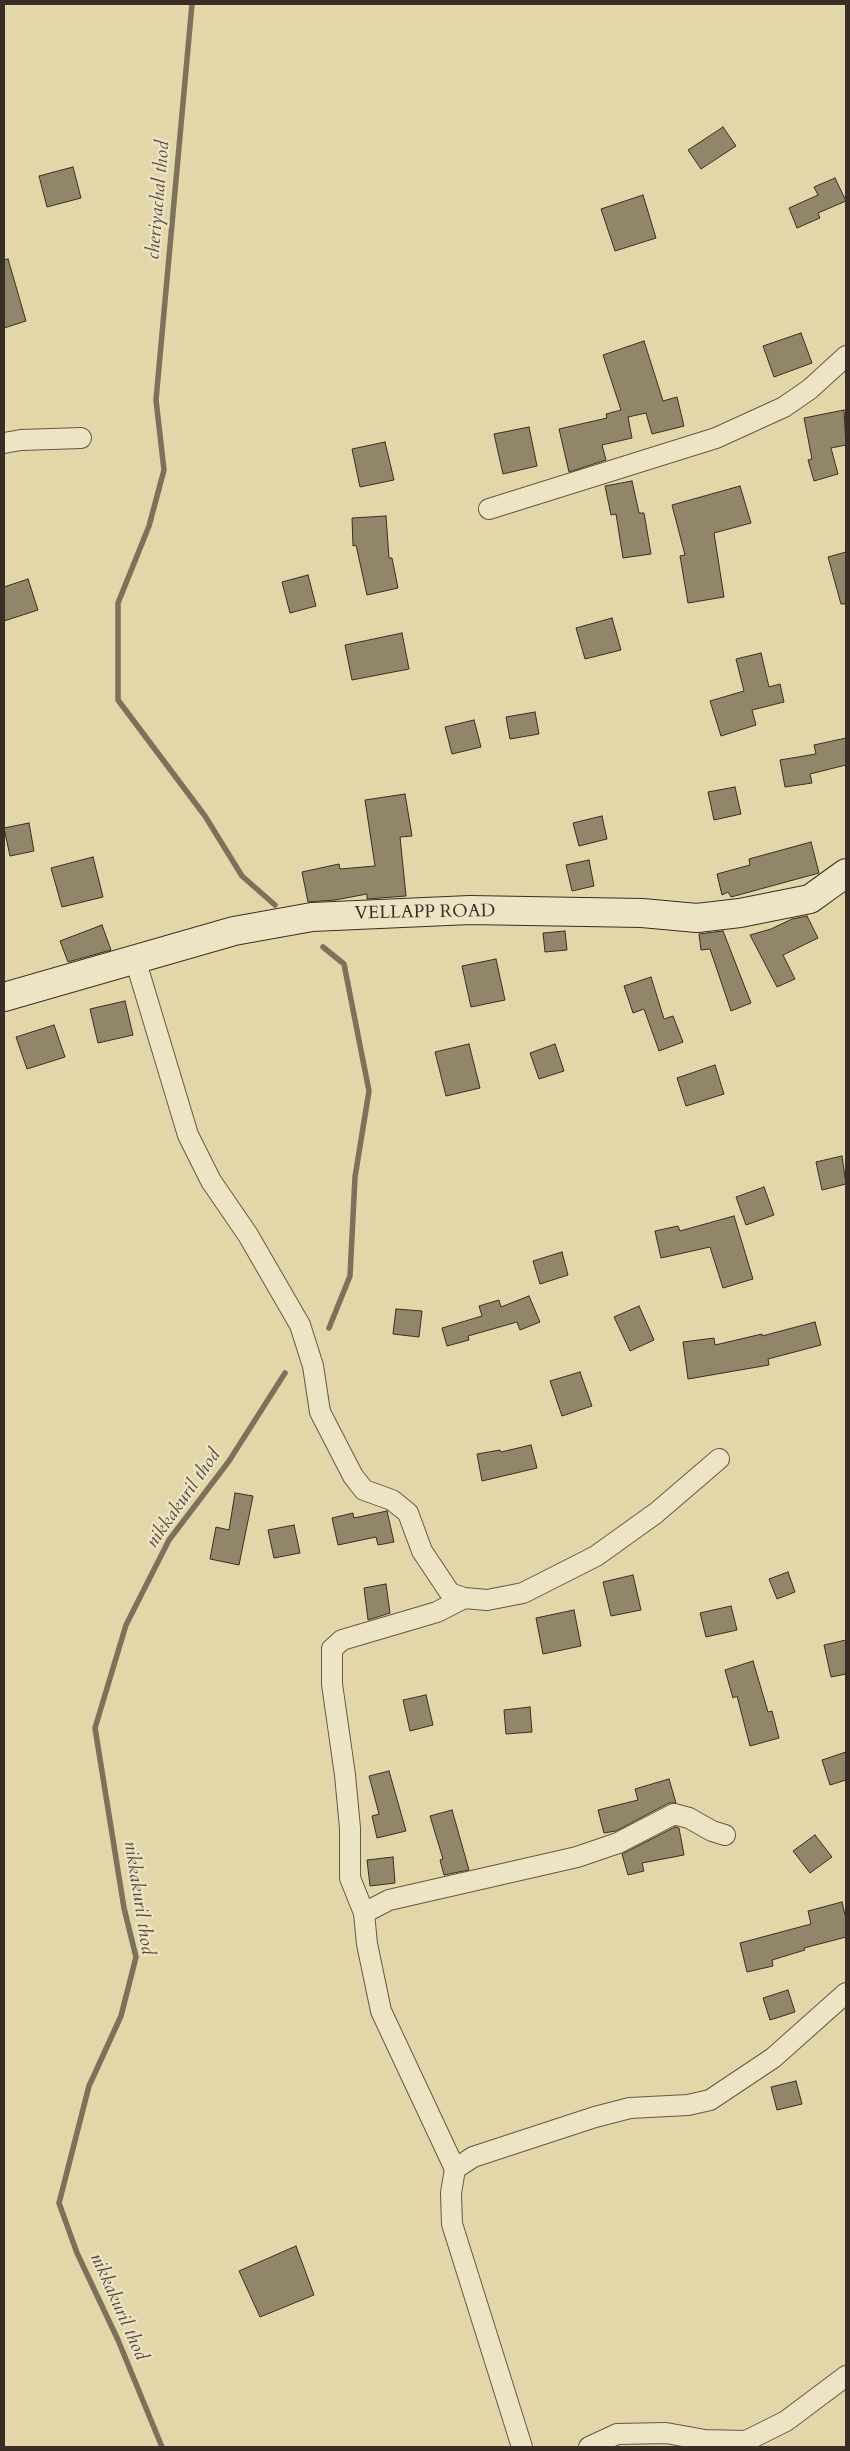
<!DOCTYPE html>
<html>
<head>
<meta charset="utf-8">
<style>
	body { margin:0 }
	#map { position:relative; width:850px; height:2451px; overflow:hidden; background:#e3d6a8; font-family:Cardo,serif }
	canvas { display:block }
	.frame { position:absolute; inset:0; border:5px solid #392e26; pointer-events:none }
</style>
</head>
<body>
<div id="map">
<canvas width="850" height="2451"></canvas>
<div class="frame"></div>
</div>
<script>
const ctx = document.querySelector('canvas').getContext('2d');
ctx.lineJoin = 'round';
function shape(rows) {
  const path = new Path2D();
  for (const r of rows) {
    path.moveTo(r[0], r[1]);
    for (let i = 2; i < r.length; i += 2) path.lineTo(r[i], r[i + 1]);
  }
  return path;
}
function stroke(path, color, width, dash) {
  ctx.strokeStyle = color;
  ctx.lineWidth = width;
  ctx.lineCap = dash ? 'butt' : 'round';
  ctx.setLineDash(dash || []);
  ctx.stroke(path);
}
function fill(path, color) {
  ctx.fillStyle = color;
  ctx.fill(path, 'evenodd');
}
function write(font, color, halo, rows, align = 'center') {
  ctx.font = font + ' Cardo,serif';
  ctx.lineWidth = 4.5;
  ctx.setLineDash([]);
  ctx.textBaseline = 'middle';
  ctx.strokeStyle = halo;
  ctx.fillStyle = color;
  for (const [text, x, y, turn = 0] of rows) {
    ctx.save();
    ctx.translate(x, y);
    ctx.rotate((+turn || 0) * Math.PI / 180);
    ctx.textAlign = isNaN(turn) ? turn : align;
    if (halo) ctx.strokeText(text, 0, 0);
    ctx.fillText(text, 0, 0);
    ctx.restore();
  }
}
const stream = shape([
	[192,4,156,400,164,470,149,526,118,603,118,700,205,816,242,876,275,905],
	[323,947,344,964,369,1091,355,1177,350,1276,329,1328],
	[162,2447,118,2340,77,2253,59,2203,89,2086,121,2016,136,1957,124,1908,95,1728,126,1625,169,1540,229,1461,285,1373]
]);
const building = shape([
	[723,127,736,146,701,169,688,150,723,127],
	[73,167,81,198,47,207,39,176,73,167],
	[835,178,846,201,818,213,820,218,797,228,789,208,818,195,814,187,835,178],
	[643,195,656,238,615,251,601,209,643,195],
	[8,259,26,321,4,328,4,260,8,259],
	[801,333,812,363,774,377,763,346,801,333],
	[644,341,663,401,677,397,684,426,652,434,646,413,628,417,632,438,602,445,606,460,569,472,559,429,607,418,606,414,621,410,603,355,644,341],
	[844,410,846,445,831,448,838,474,814,481,808,460,812,459,804,418,844,410],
	[529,427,537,466,503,474,494,434,529,427],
	[385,442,394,480,360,487,352,449,385,442],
	[632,481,639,513,644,513,651,554,623,558,616,514,611,515,605,486,632,481],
	[740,486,751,523,714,533,724,597,688,603,680,556,685,555,672,505,740,486],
	[386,516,389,558,392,558,398,588,367,595,356,545,353,546,352,518,386,516],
	[846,552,846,604,841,604,828,557,846,552],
	[308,575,316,606,290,613,282,582,308,575],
	[28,579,38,610,4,621,4,587,28,579],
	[612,618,621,650,585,659,576,628,612,618],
	[402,633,409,669,352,680,345,645,402,633],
	[761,653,769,687,780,684,784,702,752,710,756,725,721,736,710,701,744,691,736,659,761,653],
	[535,712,539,734,510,739,506,717,535,712],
	[474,720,481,747,452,754,445,727,474,720],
	[846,738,846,765,810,774,812,783,785,787,780,760,816,754,814,745,846,738],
	[735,787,741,814,714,820,708,792,735,787],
	[405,794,412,836,400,837,406,896,367,899,367,894,335,900,308,902,302,872,339,864,340,869,375,866,365,800,405,794],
	[602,816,607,839,579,846,573,823,602,816],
	[29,823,34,851,10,856,4,828,29,823],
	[811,842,819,873,731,897,728,892,722,895,717,874,750,865,749,859,811,842],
	[93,857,103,897,62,907,51,868,93,857],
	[589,860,594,886,572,891,566,865,589,860],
	[807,916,818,938,783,955,795,979,777,987,750,935,771,929,792,919,807,916],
	[102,925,111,950,68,962,60,941,102,925],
	[565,931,567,950,545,952,543,933,565,931],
	[723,931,751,1003,731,1011,710,949,701,950,699,934,723,931],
	[496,959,505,1000,471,1007,462,966,496,959],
	[651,977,664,1019,673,1016,683,1042,659,1051,644,1009,633,1013,624,986,651,977],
	[125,1001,133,1035,98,1043,90,1009,125,1001],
	[54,1025,65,1057,27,1069,16,1037,54,1025],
	[469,1044,480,1088,446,1096,435,1052,469,1044],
	[555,1044,564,1071,539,1079,530,1053,555,1044],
	[715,1065,724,1094,686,1106,677,1078,715,1065],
	[842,1156,846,1184,822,1190,816,1162,842,1156],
	[764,1187,774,1215,746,1225,736,1197,764,1187],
	[734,1216,753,1279,723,1288,710,1247,661,1258,655,1231,678,1226,680,1231,734,1216],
	[562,1252,568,1275,540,1284,533,1261,562,1252],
	[529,1296,540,1322,520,1330,517,1322,468,1336,469,1340,447,1346,442,1328,482,1316,479,1306,499,1300,501,1307,529,1296],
	[639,1306,654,1340,630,1351,614,1317,639,1306],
	[396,1309,422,1311,419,1337,393,1334,396,1309],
	[815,1322,821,1345,768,1359,769,1365,688,1379,683,1342,714,1338,715,1345,762,1334,762,1336,815,1322],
	[580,1372,592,1406,562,1416,550,1381,580,1372],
	[531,1445,537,1468,482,1481,477,1454,500,1450,501,1452,531,1445],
	[235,1493,253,1496,239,1565,210,1559,216,1527,229,1530,235,1493],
	[387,1511,394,1542,378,1545,376,1537,338,1545,332,1518,353,1513,354,1518,387,1511],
	[294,1525,300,1553,274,1558,268,1530,294,1525],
	[788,1572,795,1592,777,1599,769,1579,788,1572],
	[633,1575,641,1610,611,1616,603,1582,633,1575],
	[386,1584,390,1613,368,1620,364,1588,386,1584],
	[731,1606,737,1630,706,1637,700,1613,731,1606],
	[574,1610,581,1646,543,1654,536,1618,574,1610],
	[846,1640,846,1674,831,1677,824,1645,846,1640],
	[753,1661,768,1712,772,1711,779,1738,750,1746,737,1696,733,1698,725,1670,753,1661],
	[426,1695,433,1725,410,1731,403,1700,426,1695],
	[530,1707,532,1732,506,1734,504,1710,530,1707],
	[846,1752,846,1780,830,1785,822,1760,846,1752],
	[389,1771,406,1831,377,1838,372,1816,379,1814,369,1776,389,1771],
	[669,1779,676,1803,669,1803,616,1831,604,1833,598,1810,638,1800,635,1789,669,1779],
	[452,1810,469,1870,444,1875,440,1860,443,1859,430,1816,452,1810],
	[675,1827,679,1828,684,1855,642,1863,644,1871,628,1875,622,1854,675,1827],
	[815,1835,832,1857,810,1873,793,1851,815,1835],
	[393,1857,395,1883,370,1886,367,1860,393,1857],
	[842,1902,846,1919,846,1937,804,1948,805,1950,772,1960,773,1966,747,1972,740,1943,811,1924,808,1911,842,1902],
	[788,1990,795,2012,770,2020,763,1998,788,1990],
	[796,2081,802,2104,777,2110,771,2087,796,2081],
	[296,2246,314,2295,260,2317,239,2271,296,2246]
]);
const street = shape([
	[4,443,21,440,81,438],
	[489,509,716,438,784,407,810,389,846,356],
	[135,959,188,1135,211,1181,248,1235,300,1325,313,1366,320,1412,353,1476,364,1490,392,1500,408,1513,422,1551,450,1593,464,1598,487,1600,523,1593,596,1556,656,1513,719,1459],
	[364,1913,350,1878,350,1828,345,1775,332,1684,332,1649,342,1640,437,1612,464,1598],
	[455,2169,381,2011,367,1944,364,1913,389,1900,577,1857,618,1843,674,1814,689,1818,712,1831,725,1835],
	[522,2447,452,2224,451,2193,455,2169,473,2157,595,2117,630,2108,688,2105,710,2100,773,2058,846,1993],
	[589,2447,617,2434,666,2433,705,2440,746,2441,786,2421,846,2376]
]);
const secondary = shape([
	[4,997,234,931,312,917,470,910,642,913,697,918,740,913,810,899,846,873]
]);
const streetNames = [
	["VELLAPP ROAD",425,913,-1]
];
const waterNames = [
	["cheriyachal thod",159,200,-85],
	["nikkakuril thod",184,1499,-55],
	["nikkakuril thod",138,1898,81],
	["nikkakuril thod",118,2307,66]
];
stroke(stream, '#7c715a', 5.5);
fill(building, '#91856a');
stroke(building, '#392e26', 1);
stroke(street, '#645846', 22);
stroke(secondary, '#392e26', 30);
stroke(street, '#ede4c6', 20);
stroke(secondary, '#ede4c6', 28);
write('18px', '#392e26', '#ede4c6', streetNames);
write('italic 19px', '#554a3c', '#ede4c6', waterNames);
</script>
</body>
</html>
